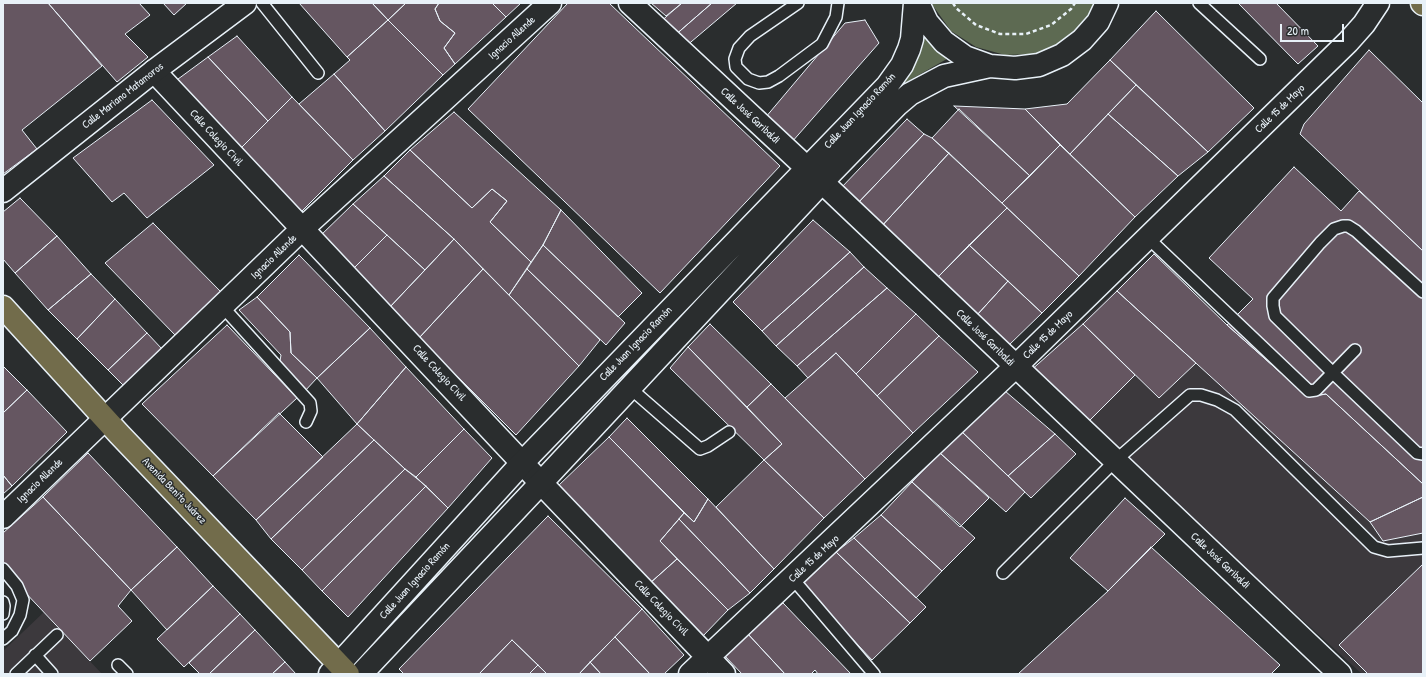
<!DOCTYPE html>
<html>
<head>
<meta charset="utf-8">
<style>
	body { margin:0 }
	#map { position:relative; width:1426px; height:677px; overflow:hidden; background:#2a2d2e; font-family:"Patrick Hand",sans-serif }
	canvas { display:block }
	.frame { position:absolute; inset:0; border:4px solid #e8f1f8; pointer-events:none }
	.scale { position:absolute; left:1280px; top:24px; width:64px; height:18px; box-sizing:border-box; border:2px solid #e8f1f8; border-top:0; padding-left:5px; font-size:12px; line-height:14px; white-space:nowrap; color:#e8f1f8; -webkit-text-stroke:3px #2a2d2e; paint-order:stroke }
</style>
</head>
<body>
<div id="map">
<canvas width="1426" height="677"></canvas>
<div class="frame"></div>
<div class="scale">20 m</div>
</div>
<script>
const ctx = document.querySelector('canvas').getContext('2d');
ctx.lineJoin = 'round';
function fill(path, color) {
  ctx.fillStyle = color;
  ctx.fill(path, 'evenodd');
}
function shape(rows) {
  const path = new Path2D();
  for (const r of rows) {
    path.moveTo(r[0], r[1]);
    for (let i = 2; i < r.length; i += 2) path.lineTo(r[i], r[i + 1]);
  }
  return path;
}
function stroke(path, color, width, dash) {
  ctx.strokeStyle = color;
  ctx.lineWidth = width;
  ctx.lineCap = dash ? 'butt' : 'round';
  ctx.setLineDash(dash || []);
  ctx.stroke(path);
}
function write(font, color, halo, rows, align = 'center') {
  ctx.font = font + ' "Patrick Hand",sans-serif';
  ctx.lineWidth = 3;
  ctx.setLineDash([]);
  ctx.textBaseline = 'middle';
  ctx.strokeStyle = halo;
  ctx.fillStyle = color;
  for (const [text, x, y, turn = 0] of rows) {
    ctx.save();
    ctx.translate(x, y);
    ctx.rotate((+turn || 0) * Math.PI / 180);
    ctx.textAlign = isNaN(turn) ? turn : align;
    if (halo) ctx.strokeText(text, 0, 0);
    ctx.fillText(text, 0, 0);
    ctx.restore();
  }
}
const built = shape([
	[1154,254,1227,325,1423,484,1423,674,1362,674,1029,372],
	[44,612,102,674,3,674,3,651]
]);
const green = shape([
	[931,3,1099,3,1086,24,1063,43,1035,54,1005,55,976,47,951,31],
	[925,30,952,56,903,84]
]);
const building = shape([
	[3,3,48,3,102,66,22,130,37,149,3,174,3,3],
	[48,3,139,3,150,15,125,34,148,57,117,82,48,3],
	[163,3,187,3,174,15,163,3],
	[299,3,372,3,388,20,347,57,299,3],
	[372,3,406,3,388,20,372,3],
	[406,3,439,3,435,9,440,21,455,33,444,48,455,64,443,75,388,20,406,3],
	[439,3,492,3,506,17,455,64,444,48,455,33,440,21,435,9,439,3],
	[492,3,521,3,506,17,492,3],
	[568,3,609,3,780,166,660,293,468,109,568,3],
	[651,3,682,3,666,16,651,3],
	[682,3,712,3,673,37,659,23,682,3],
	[712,3,737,3,685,47,673,37,712,3],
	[1238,3,1276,3,1318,46,1298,64,1238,3],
	[1156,11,1254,108,1208,152,1110,60,1156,11],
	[388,20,443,75,385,131,334,74,350,60,347,57,388,20],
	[865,20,879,43,791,143,765,118,845,23,865,20],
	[237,36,292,97,268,121,208,57,237,36],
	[1369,50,1423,103,1423,251,1300,134,1304,124,1369,50],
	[208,57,268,121,240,149,174,82,208,57],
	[1110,60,1136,85,1070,154,1025,109,1067,104,1110,60],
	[334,74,385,131,353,160,299,104,334,74],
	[1136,85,1208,152,1178,176,1108,114,1136,85],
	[292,97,353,160,302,211,240,149,292,97],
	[152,100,214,165,147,218,124,193,112,202,73,158,152,100],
	[954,106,1025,109,1060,145,1030,176,954,106],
	[959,109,1030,176,1002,203,932,138,959,109],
	[454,112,561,210,543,245,531,262,490,222,507,201,492,189,472,208,410,150,454,112],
	[1108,114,1178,176,1135,217,1070,154,1108,114],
	[907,119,924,134,856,205,840,189,907,119],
	[924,134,932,138,949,153,880,228,856,205,924,134],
	[1060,145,1135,217,1079,276,1002,203,1060,145],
	[410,150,472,208,492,189,507,201,490,222,531,262,509,295,454,239,384,176,410,150],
	[949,153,1007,208,937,278,880,228,949,153],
	[1294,167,1341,211,1359,191,1423,251,1423,484,1326,394,1308,397,1227,325,1253,299,1209,258,1294,167],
	[384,176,454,239,425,270,353,204,384,176],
	[20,198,57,236,15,273,3,259,3,212,20,198],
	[353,204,387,235,352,270,319,237,353,204],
	[1007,208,1079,276,1042,313,969,245,1007,208],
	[561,210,642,293,618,317,543,245,561,210],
	[813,220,850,252,762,331,733,302,813,220],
	[153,223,222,293,176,336,105,263,153,223],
	[387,235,425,270,389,308,352,270,387,235],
	[57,236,91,274,48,310,15,273,57,236],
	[454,239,483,269,419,338,389,308,454,239],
	[543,245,625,323,606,345,527,269,543,245],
	[969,245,1008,281,977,315,937,278,969,245],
	[850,252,864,267,776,346,762,331,850,252],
	[1154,254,1227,325,1308,397,1326,394,1423,484,1423,497,1370,522,1117,291,1154,254],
	[299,255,370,328,317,378,291,353,290,332,257,297,299,255],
	[864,267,887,288,797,366,776,346,864,267],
	[483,269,579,366,516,435,419,338,483,269],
	[527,269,600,340,579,366,509,295,527,269],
	[91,274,115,299,77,339,48,310,91,274],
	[1008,281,1042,313,1009,345,977,315,1008,281],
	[887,288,916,314,856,374,836,353,808,378,797,366,887,288],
	[1117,291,1196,363,1159,398,1083,324,1117,291],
	[257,297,290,332,291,353,317,378,304,392,279,367,281,355,239,310,257,297],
	[115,299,147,333,108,370,77,339,115,299],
	[916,314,939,336,877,396,856,374,916,314],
	[710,324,771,384,747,407,688,347,710,324],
	[1083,324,1135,375,1086,424,1029,372,1083,324],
	[227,325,297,398,213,476,142,404,227,325],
	[370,328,406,367,357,424,317,378,370,328],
	[147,333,162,349,123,385,108,370,147,333],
	[939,336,978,372,913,433,877,396,939,336],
	[688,347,782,444,764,460,670,368,688,347],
	[836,353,913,433,865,479,785,398,836,353],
	[3,366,27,390,3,413,3,366],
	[406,367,464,429,416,477,405,469,357,424,406,367],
	[771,384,865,479,824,518,764,460,782,444,747,407,771,384],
	[27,390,67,432,12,486,3,475,3,413,27,390],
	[1005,391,1055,434,1008,476,961,431,1005,391],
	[279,413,323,457,256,520,213,476,279,413],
	[627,418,708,499,694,522,609,437,627,418],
	[357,424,374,440,271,539,256,520,357,424],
	[464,429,492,458,448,508,416,477,464,429],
	[961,431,1025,492,1006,512,940,453,961,431],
	[1055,434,1076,454,1031,498,1008,476,1055,434],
	[609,437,684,513,660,541,677,559,649,584,558,486,609,437],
	[374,440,405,469,302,570,271,539,374,440],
	[88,453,177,547,131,590,43,497,88,453],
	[940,453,989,498,960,527,912,482,940,453],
	[764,460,824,518,774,569,716,507,764,460],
	[405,469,426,486,322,591,302,570,405,469],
	[3,475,12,486,3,494,3,475],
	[912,482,975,538,942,571,881,515,912,482],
	[426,486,448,508,348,617,322,591,426,486],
	[43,497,131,590,118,606,132,621,90,661,3,569,3,533,43,497],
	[1423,497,1423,533,1383,541,1370,522,1423,497],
	[1125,498,1165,534,1108,591,1070,558,1125,498],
	[708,499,774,569,750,593,679,519,684,513,694,522,708,499],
	[881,515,942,571,916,598,854,538,881,515],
	[548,516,642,609,579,674,547,674,512,640,479,674,404,674,399,669,548,516],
	[679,519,750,593,728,610,660,541,679,519],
	[854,538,926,607,910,623,836,552,854,538],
	[177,547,213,586,167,630,131,590,177,547],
	[1151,547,1280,665,1271,674,1018,674,1108,591,1151,547],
	[836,552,910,623,872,660,802,585,836,552],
	[677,559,728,610,703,636,649,584,677,559],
	[1423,564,1423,674,1368,674,1339,645,1423,564],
	[213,586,240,614,184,667,157,639,213,586],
	[783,603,851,674,818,674,815,670,811,674,785,674,747,633,783,603],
	[642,609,684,655,664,674,650,674,615,637,642,609],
	[240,614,255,630,209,674,200,674,189,663,240,614],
	[255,630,285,662,272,674,209,674,255,630],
	[747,633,785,674,742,674,724,655,747,633],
	[615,637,650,674,601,674,590,662,615,637],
	[512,640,538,665,529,674,479,674,512,640],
	[285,662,296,674,272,674,285,662],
	[590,662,601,674,579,674,590,662],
	[538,665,547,674,529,674,538,665]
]);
const path = shape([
	[953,3,956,8,976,25,1000,34,1026,34,1051,25,1071,9,1075,3]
]);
const lane = shape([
	[262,3,318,73],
	[798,3,750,36,739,48,735,59,736,67,748,79,759,83,768,82,779,76,822,44,836,17,838,3],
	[1199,3,1260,59],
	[1147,237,1309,391,1316,390,1355,350],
	[1423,292,1356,231,1348,226,1343,226,1334,229,1320,243,1273,298,1273,306,1275,316,1333,373,1417,453,1423,454],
	[222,306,310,403,311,411,306,422],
	[630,388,700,449,708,446,729,432],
	[3,569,17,586,23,600,20,615,12,631,3,639],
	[1003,573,1115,461,1190,395,1201,395,1217,400,1235,410,1374,547,1388,551,1423,548],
	[793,579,874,674],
	[3,602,4,606,3,614],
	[35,655,52,674],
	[118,665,127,674],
	[16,674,57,635]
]);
const street = shape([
	[630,3,822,182,1340,674],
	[154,71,541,483,724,674],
	[3,517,302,229,550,3],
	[690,674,1015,367,1348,42,1364,24,1378,3]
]);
const secondary = shape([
	[918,3,927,22,944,42,965,57,990,66,1015,68,1039,65,1062,55,1082,40,1098,22,1107,3],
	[3,191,154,71,245,3],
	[330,674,523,462,887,86,902,65,909,49,912,39,915,3],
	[361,674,541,483,822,182,897,105,910,94,944,76,990,66]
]);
const primary = shape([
	[3,307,119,434,348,674]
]);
const highway = shape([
	[1422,3,1423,4]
]);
const streetNames = [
	["Ignacio Allende",512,38,-42],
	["Calle Mariano Matamoros",123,96,-38],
	["Calle 15 de Mayo",1280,109,-44],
	["Calle Juan Ignacio Ramón",860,111,-47],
	["Calle José Garibaldi",750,116,43],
	["Calle Colegio Civil",216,138,47],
	["Ignacio Allende",274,257,-44],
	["Calle 15 de Mayo",1048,335,-44],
	["Calle José Garibaldi",985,338,44],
	["Calle Juan Ignacio Ramón",636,344,-46],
	["Calle Colegio Civil",439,373,47],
	["Ignacio Allende",40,481,-44],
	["Avenida Benito Juárez",174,491,46],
	["Calle 15 de Mayo",814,559,-43],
	["Calle José Garibaldi",1220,561,43],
	["Calle Juan Ignacio Ramón",415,581,-48],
	["Calle Colegio Civil",661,608,46]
];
fill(built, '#3c393d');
fill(green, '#5d6a52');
fill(building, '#655661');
stroke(building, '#e8f1f8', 1);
stroke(lane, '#e8f1f8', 14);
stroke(street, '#e8f1f8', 25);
stroke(secondary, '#e8f1f8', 25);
stroke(primary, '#e8f1f8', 25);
stroke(highway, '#e8f1f8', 25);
stroke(path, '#e8f1f8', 2.5, [4, 3]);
stroke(lane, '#2a2d2e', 11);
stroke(street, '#2a2d2e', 22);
stroke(secondary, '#2a2d2e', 22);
stroke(primary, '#726c4b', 22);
stroke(highway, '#726c4b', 22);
write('11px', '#e8f1f8', '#2a2d2e', streetNames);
</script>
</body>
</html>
